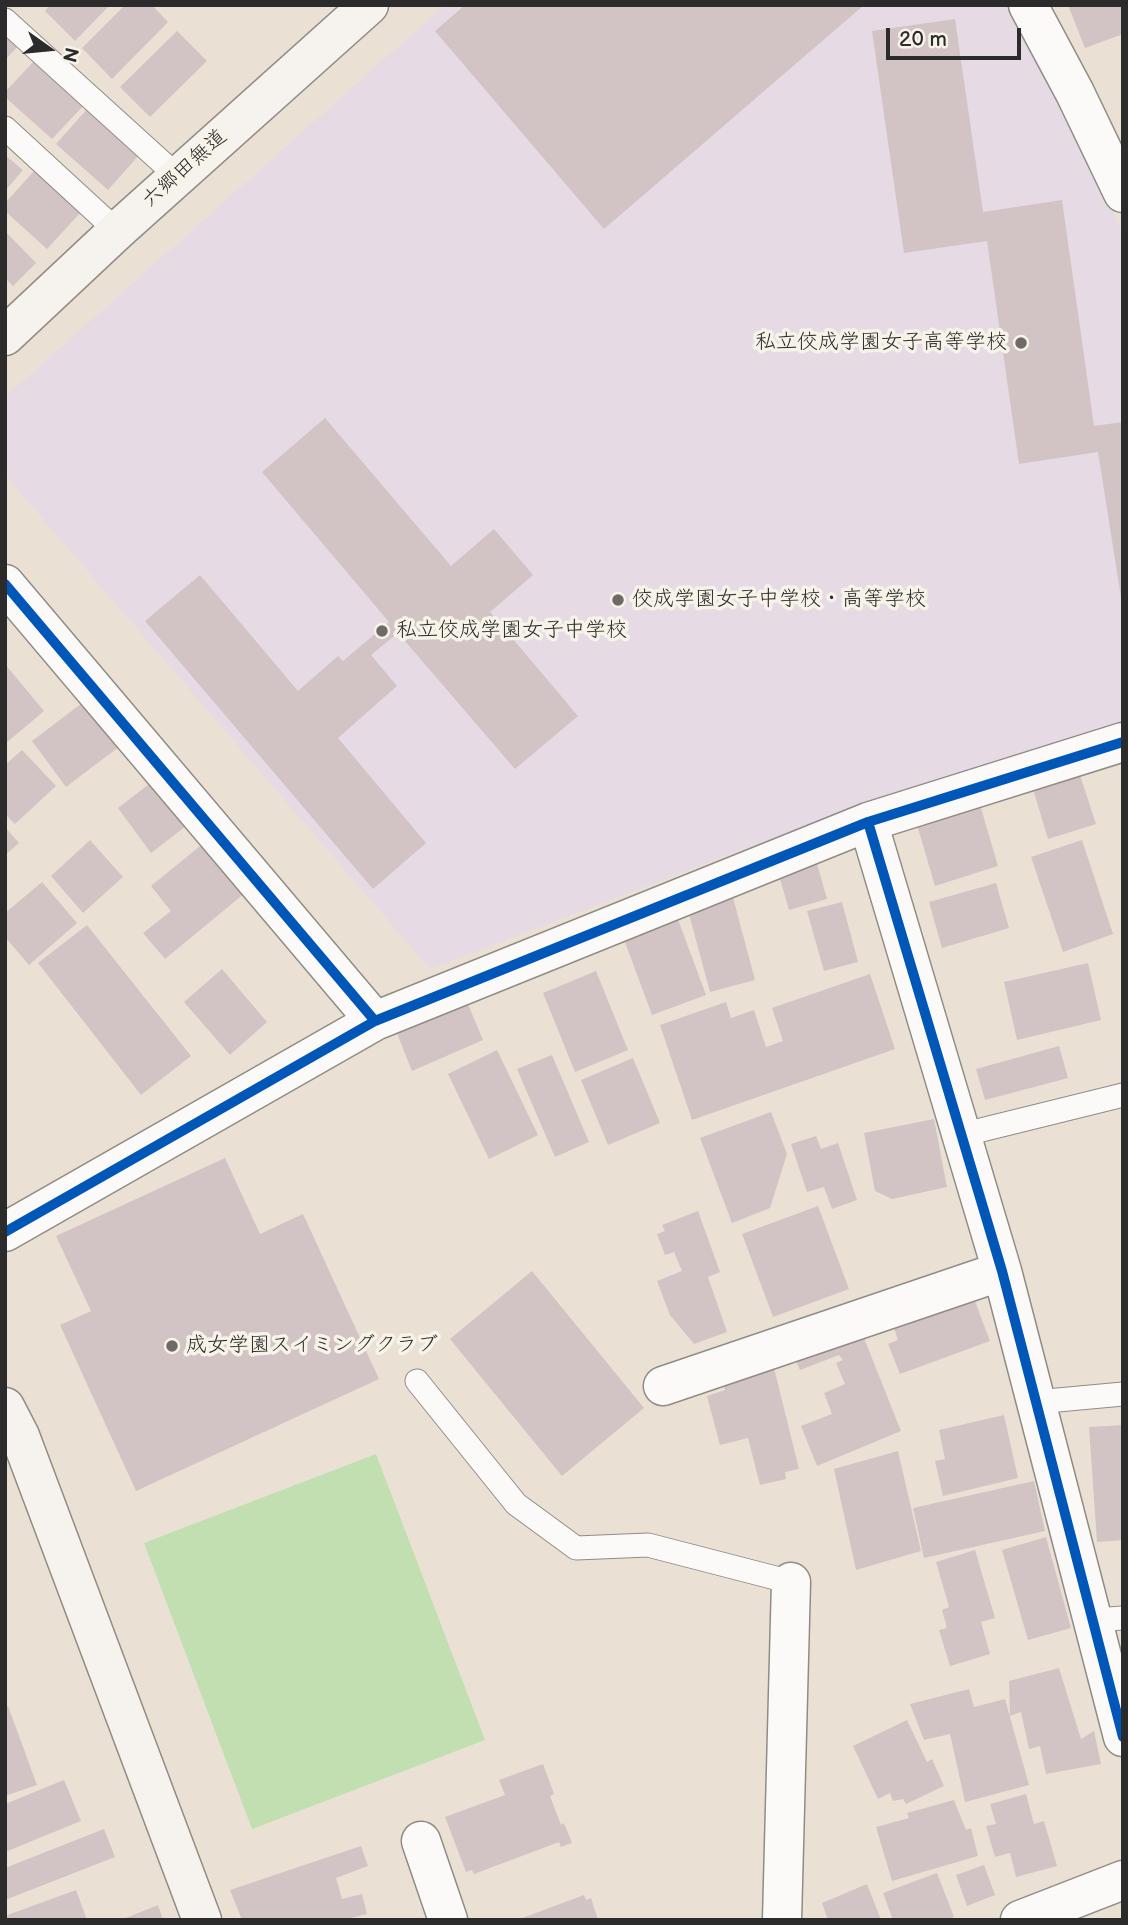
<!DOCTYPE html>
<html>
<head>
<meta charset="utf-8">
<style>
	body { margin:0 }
	#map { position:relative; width:1128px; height:1925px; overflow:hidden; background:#eae1d4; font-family:"Balsamiq Sans",sans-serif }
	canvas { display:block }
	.frame { position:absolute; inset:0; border:7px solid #2b2b2b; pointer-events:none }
	.north { position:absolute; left:14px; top:14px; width:70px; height:70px; -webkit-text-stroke:5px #f7f3e8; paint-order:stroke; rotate:105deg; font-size:19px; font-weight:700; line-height:28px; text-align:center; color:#2b2b2b }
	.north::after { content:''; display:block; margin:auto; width:24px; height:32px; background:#2b2b2b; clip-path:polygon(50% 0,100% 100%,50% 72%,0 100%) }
	.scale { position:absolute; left:886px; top:28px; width:135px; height:32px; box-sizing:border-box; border:4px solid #2b2b2b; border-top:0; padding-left:9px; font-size:21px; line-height:24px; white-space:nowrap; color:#2b2b2b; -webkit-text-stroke:5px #f7f3e8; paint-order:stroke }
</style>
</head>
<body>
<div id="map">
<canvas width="1128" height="1925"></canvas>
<div class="frame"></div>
<div class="north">N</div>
<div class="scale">20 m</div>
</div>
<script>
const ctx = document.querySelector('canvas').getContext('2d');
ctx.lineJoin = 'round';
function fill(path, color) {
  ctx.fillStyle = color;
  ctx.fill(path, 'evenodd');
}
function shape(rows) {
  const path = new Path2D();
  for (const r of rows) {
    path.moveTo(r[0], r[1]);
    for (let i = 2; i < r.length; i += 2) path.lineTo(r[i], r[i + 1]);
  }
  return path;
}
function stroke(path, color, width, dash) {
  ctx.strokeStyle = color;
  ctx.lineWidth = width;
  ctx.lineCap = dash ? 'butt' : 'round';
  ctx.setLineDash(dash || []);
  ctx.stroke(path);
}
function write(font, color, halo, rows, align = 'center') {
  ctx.font = font + ' "Balsamiq Sans","Klee One",sans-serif';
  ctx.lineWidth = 7;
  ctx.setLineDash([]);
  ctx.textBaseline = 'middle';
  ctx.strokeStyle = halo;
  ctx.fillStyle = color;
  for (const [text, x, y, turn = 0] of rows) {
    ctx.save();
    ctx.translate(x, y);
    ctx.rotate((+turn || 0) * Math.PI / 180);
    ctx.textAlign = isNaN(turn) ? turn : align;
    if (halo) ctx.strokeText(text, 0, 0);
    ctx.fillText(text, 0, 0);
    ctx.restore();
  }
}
const built = shape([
	[445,5,1011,5,1056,89,1123,234,1123,726,841,812,430,969,5,475,5,397]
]);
const green = shape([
	[376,1454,485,1740,252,1829,144,1543]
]);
const building = shape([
	[50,5,110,5,75,41,45,11],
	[125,5,152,5,168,22,112,79,82,48],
	[465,5,864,5,604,229,435,31],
	[1068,5,1123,5,1123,34,1085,48],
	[955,19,983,212,1062,200,1094,426,1123,422,1123,610,1098,452,1019,464,987,241,904,253,872,31],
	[5,31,20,44,5,60],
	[177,31,207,61,150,117,120,87],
	[36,59,85,104,52,139,5,97,5,92],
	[88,108,140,154,108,190,56,144],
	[5,155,23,170,5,191],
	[36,169,81,212,47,249,5,211,5,203],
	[5,231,36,263,13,286,5,278],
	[325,418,451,566,494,529,533,575,490,612,578,716,515,769,398,633,371,655,397,686,338,738,426,843,373,889,145,621,200,575,298,691,338,656,343,661,389,622,262,472],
	[5,664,44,711,5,744],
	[90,697,124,743,66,787,32,741],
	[22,750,56,786,15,824,5,814,5,765],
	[1080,775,1096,824,1048,839,1033,789],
	[153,781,186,826,151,853,118,808],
	[978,798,998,866,935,886,915,818],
	[5,827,19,843,5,855],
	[210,838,251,888,165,959,143,933,171,911,151,886],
	[90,840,123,877,83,913,51,876],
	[1082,840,1113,934,1063,952,1031,857],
	[814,853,827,899,789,910,776,865],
	[42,882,77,923,29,965,5,937,5,913],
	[996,883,1009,928,942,948,929,902],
	[731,890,755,980,710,992,686,903],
	[842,902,858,962,824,971,807,911],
	[676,914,706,995,652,1015,622,934],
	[87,925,191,1056,141,1095,38,963],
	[1088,963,1101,1020,1017,1040,1004,982],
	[222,969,267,1022,230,1055,184,1002],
	[596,971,628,1050,575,1072,543,993],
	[870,974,895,1049,692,1120,660,1025,726,1002,731,1018,754,1010,766,1047,783,1041,772,1008],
	[467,1002,483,1040,412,1071,396,1031],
	[1059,1046,1068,1078,985,1100,976,1069],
	[497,1050,538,1135,489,1159,448,1074],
	[552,1055,589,1142,555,1157,517,1069],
	[633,1058,660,1123,608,1145,581,1080],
	[771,1112,787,1154,770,1208,732,1223,700,1138],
	[934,1119,947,1187,892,1199,875,1191,864,1133],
	[816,1136,821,1149,838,1143,857,1200,832,1209,824,1187,807,1192,791,1144],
	[225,1158,260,1234,303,1214,379,1379,136,1491,60,1325,91,1311,56,1236],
	[818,1206,849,1289,773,1317,742,1234],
	[698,1211,720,1272,708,1277,727,1332,694,1344,670,1315,657,1281,682,1271,674,1252,665,1255,657,1234,665,1231,662,1225],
	[532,1271,644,1408,562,1476,450,1339],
	[970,1288,990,1341,900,1374,888,1344,898,1340,892,1322],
	[862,1333,901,1431,817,1466,801,1426,832,1414,824,1393,845,1384,836,1363,843,1360,839,1355,800,1370,794,1357],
	[774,1368,799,1469,785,1472,786,1479,760,1485,748,1438,720,1445,707,1396,725,1390,722,1377],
	[1004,1415,1018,1478,943,1496,935,1461,945,1459,939,1430],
	[1123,1425,1123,1540,1097,1542,1089,1427],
	[898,1451,921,1551,856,1570,834,1469],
	[1034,1481,1045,1531,924,1558,913,1508],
	[1046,1537,1071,1628,1028,1640,1002,1550],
	[975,1550,995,1618,981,1622,990,1654,950,1666,939,1630,947,1628,942,1610,949,1607,936,1562],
	[1059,1668,1081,1739,1094,1731,1101,1764,1046,1774,1040,1746,1029,1749,1021,1712,1010,1716,1009,1681],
	[969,1689,974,1707,1005,1699,1029,1785,965,1802,950,1734,924,1740,910,1704],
	[8,1706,37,1785,5,1796,5,1707],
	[907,1720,927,1762,932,1759,944,1786,906,1804,903,1799,893,1801,890,1793,878,1799,853,1746],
	[543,1764,554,1794,550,1796,561,1825,564,1823,572,1843,561,1847,559,1842,474,1874,472,1870,466,1872,445,1817,505,1795,499,1780],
	[64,1780,81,1821,5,1852,5,1804],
	[1026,1794,1034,1824,1044,1821,1057,1866,1016,1877,1010,1853,995,1857,986,1826,996,1824,990,1804],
	[954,1800,966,1830,971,1828,978,1856,892,1881,876,1827,909,1818,907,1813],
	[104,1829,115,1857,5,1900,5,1868],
	[361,1846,368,1866,336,1878,342,1899,362,1894,367,1914,343,1920,242,1920,230,1890],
	[984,1865,995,1895,967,1906,956,1875],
	[937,1873,954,1917,946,1920,893,1920,883,1893],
	[867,1884,881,1920,828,1920,822,1903],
	[76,1890,87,1920,5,1920,5,1916],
	[584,1895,586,1900,591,1898,598,1920,517,1920],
	[158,1905,163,1920,121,1920]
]);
const lane = shape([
	[5,20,177,176],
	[5,128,117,231],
	[961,1135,1123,1095],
	[417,1381,516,1504,576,1548,648,1545,791,1582],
	[1036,1402,1123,1394],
	[1094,1620,1123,1618]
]);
const street = shape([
	[1028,5,1075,93,1123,193],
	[5,584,375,1021],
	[868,822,1002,1271,1123,1737],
	[5,1232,375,1021,868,822,1123,742],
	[663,1386,1002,1271],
	[421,1841,448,1920],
	[782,1920,791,1582],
	[1020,1920,1123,1880]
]);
const secondary = shape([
	[5,336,117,231,369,5],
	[5,1407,20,1436,202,1920]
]);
const cycleway = shape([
	[5,584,375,1021],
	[868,822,1002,1271,1123,1737],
	[5,1232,375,1021,868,822,1123,742]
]);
const markers = [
	[1021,343,7,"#6e6b66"],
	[618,600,7,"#6e6b66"],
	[382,631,7,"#6e6b66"],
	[172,1346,7,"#6e6b66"]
];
const streetNames = [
	["六郷田無道",185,169,-42]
];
const poiNames = [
	["私立佼成学園女子高等学校",1007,343,"right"],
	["佼成学園女子中学校・高等学校",632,600],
	["私立佼成学園女子中学校",396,631],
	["成女学園スイミングクラブ",186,1346]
];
fill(built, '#e6dae5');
fill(green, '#c1dfb0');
fill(building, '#d2c4c4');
stroke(lane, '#908c85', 25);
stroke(street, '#908c85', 41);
stroke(secondary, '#908c85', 41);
stroke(lane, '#fcfaf9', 23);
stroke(street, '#fcfaf9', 38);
stroke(secondary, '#f6f2ee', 38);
stroke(cycleway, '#0057b8', 10);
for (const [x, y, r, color] of markers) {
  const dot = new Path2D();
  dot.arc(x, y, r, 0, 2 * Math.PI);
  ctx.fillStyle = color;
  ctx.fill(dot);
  stroke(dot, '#f7f3e8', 2.5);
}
write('21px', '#2b2b2b', '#f7f3e8', streetNames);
write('21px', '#2b2b2b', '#f7f3e8', poiNames, 'left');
</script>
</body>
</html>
